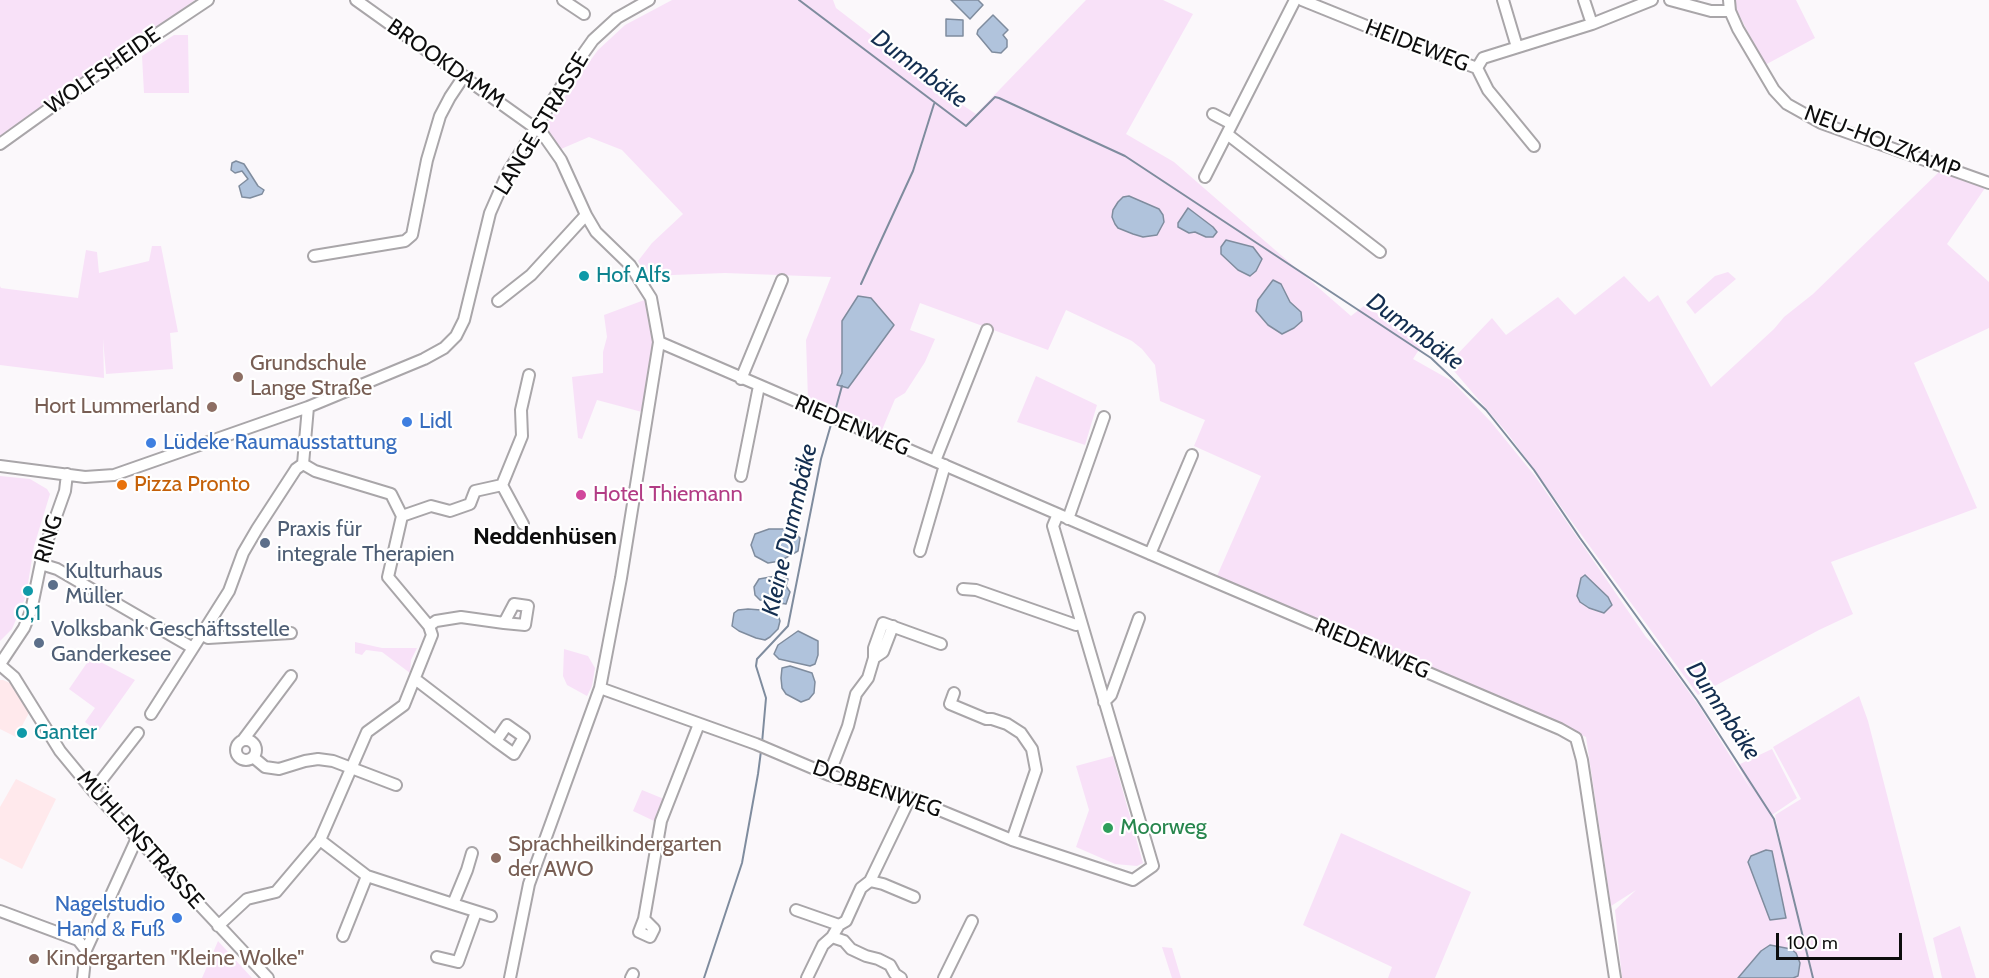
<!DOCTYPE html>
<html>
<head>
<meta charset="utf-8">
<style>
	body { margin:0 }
	#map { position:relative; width:1989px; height:978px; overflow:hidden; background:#fbf8fb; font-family:Cabin,sans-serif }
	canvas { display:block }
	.scale { position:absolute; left:1776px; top:933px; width:126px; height:27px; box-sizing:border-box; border:3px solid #0d0d0d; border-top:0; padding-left:8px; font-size:18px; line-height:21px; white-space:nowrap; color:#0d0d0d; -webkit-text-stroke:4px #fff; paint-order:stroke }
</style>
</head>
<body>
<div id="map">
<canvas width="1989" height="978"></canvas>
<div class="scale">100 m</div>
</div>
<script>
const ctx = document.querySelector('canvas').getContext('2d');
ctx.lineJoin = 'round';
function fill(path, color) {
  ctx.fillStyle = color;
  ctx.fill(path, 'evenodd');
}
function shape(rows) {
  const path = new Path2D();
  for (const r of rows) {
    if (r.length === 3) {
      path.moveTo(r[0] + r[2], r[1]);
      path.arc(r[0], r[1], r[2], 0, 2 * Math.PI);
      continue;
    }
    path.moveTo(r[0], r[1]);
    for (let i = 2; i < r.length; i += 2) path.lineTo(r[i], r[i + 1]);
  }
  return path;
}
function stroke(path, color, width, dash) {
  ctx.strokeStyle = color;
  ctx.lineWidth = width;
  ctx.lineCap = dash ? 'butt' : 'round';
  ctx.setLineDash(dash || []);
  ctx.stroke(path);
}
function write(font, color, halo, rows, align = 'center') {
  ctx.font = font + ' Cabin,sans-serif';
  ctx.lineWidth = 4.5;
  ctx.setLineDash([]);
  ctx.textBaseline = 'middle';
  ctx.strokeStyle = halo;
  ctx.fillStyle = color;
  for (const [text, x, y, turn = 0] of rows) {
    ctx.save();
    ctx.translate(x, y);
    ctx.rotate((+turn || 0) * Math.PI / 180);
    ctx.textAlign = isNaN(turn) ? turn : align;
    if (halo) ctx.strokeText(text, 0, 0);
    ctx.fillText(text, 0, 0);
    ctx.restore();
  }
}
const commercial = shape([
	[0,680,3,680,10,683,30,711,16,737,0,729],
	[16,779,56,799,22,869,0,858,0,807]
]);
const green = shape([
	[0,0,195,0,0,140],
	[672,0,833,0,836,8,958,102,976,114,1086,0,1163,0,1193,14,1126,134,1174,162,1351,316,1365,305,1422,345,1413,359,1452,381,1491,422,1535,476,1646,637,1660,652,1699,706,1752,791,1738,765,1772,749,1797,798,1772,815,1790,887,1775,815,1801,799,1773,747,1859,696,1868,721,1934,978,1793,978,1798,976,1770,945,1761,951,1738,978,1622,978,1615,910,1636,890,1611,906,1586,737,1217,576,1261,476,1194,446,1205,420,1160,401,1155,365,1142,349,1132,341,1066,310,1048,350,920,303,910,330,935,339,925,362,905,393,895,399,882,430,808,399,806,340,831,277,725,273,647,276,638,261,652,243,683,214,622,150,589,137,561,149,545,128,573,84,598,50,625,25],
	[1188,208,1213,227,1206,237,1195,232],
	[1281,284,1290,302,1301,312,1268,325,1256,311],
	[842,321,894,325,837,385,842,373],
	[1585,575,1608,597,1595,611,1580,602],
	[1772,851,1780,899,1786,913,1770,920,1748,862],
	[1735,0,1796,0,1815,38,1765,65,1735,7],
	[174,35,188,35,189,93,144,93,142,56],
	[1941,170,1985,188,1947,244,1989,282,1989,328,1914,363,1977,508,1831,562,1853,614,1819,630,1698,695,1508,434,1448,364,1492,318,1506,335,1558,297,1575,315,1624,276,1649,302,1658,295,1711,387,1774,329,1784,317,1813,294],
	[152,246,161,246,178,332,170,333,173,369,106,374,103,339,104,378,0,365,0,286,1,288,78,298,86,250,97,252,99,273,149,261],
	[1728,272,1736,279,1695,314,1686,302,1715,276],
	[647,299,654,342,642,412,597,400,582,439,578,438,572,377,603,373,603,352,607,337,604,315],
	[1036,376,1097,405,1085,445,1017,422],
	[0,476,30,479,47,489,50,494,34,546,26,596,12,629,0,641],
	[355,642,382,648,417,648,411,660,410,673,382,652,366,650,362,655,355,653],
	[564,649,588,656,595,668,592,686,587,696,567,685,563,676],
	[91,657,135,680,98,732,85,722,95,708,69,689],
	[1113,756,1143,863,1137,866,1115,864,1076,847,1089,810,1076,766],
	[642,790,664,799,654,821,633,811],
	[1341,833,1471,892,1435,978,1388,978,1392,967,1303,925],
	[1960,926,1976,978,1942,978,1933,938],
	[218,941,252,978,202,978],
	[1162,947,1172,948,1181,978,1172,978]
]);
const water = shape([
	[951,0,978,0,983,5,970,19,951,0],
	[993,15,1008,30,1003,35,1007,40,1007,47,1001,53,992,52,977,34,978,30,993,15],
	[946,19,963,20,963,36,946,36,946,19],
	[236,161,244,164,258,186,264,190,262,194,250,198,242,197,239,186,248,179,242,171,235,173,231,170,232,163,236,161],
	[1129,196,1159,209,1163,215,1164,222,1157,235,1143,237,1133,234,1118,228,1115,224,1112,217,1113,210,1118,202,1123,197,1129,196],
	[1188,208,1213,227,1217,232,1213,237,1206,237,1195,232,1189,233,1178,227,1178,223,1188,208],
	[1226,240,1253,247,1262,259,1256,271,1250,276,1238,270,1221,254,1221,247,1226,240],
	[1273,280,1281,284,1290,302,1301,312,1302,321,1294,328,1282,334,1268,325,1256,311,1258,300,1273,280],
	[858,296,871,298,894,325,848,388,837,385,842,373,842,321,858,296],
	[769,529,786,529,795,533,800,538,798,551,780,561,768,563,755,556,751,545,755,534,769,529],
	[1585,575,1608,597,1612,605,1604,613,1589,608,1580,602,1577,596,1581,578,1585,575],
	[776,576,788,579,786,586,790,592,786,604,760,600,755,595,754,587,759,579,776,576],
	[748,609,774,611,778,615,780,621,778,629,770,637,765,640,756,638,739,631,732,626,734,613,738,610,748,609],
	[798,631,818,641,818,655,815,664,810,666,779,659,774,654,778,645,798,631],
	[790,666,812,673,815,682,814,693,809,699,801,702,786,694,782,688,781,678,782,668,790,666],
	[1766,850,1772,851,1786,918,1770,920,1748,862,1751,856,1766,850],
	[1770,945,1791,949,1796,953,1800,963,1798,976,1793,978,1738,978,1761,951,1770,945]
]);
const stream = shape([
	[799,0,966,126,995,97,999,98,1125,156,1431,358,1469,394,1486,410,1534,470,1580,538,1697,700,1774,819,1813,978],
	[861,284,913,171,934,104],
	[834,415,842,386],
	[762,743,766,698,756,666,757,659,788,626,821,459,832,421],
	[704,978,742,863,758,774,761,751]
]);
const minor = shape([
	[356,0,542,133,561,160,586,215,596,232,630,265,651,298,659,342,621,578,600,688,529,884,510,978],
	[563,0,584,14],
	[1302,0,1401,40,1477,68,1488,90,1534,146],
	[1503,0,1517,47],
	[1584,0,1592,24],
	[1670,0,1711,11,1730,11],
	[1729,0,1730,11,1738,29,1774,90,1787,104,1821,123,1989,183],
	[1477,68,1483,58,1592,24,1652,0],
	[1213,114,1232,124],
	[1227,134,1380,252],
	[0,144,103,70,208,0],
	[1205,177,1295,0],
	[314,256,405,241,412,235,427,160,440,116,450,97,464,76],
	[498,301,531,275,586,215],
	[659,342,1213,581,1560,729,1576,738,1582,760,1615,978],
	[741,379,782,280],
	[935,461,987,330],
	[0,466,85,477,114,475,308,407,424,359,444,348,456,336,464,320,490,213,508,172,571,71,593,40,617,18,649,0],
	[741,476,759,386],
	[502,485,522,436,521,410,529,375],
	[402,516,431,506,450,511,470,504,475,491,502,485,523,524],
	[1068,519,1104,417],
	[920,551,945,465],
	[1150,554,1192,455],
	[41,564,57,569,193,648,229,591,243,553,257,529,296,469,303,464,308,407],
	[963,589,976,590,1076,625,1081,623],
	[429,626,436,621,461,617,504,623,525,625,528,606,514,604,504,623],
	[203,635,208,638,291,633],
	[874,658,883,652,893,626],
	[0,664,24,628,31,611,43,553,65,491,67,474],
	[0,665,14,677,60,751,93,791,268,978],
	[414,680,419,682,496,741,514,754,524,737,507,725,496,741],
	[600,688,756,744,829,775,910,798,1012,840,1133,880,1153,866,1053,526,1058,514],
	[954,693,950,704,986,719,992,719,1007,724,1021,733,1032,749,1036,770,1012,840],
	[1104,702,1111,695,1139,618],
	[151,714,193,648],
	[246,750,10],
	[243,740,291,676],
	[253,757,265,767,279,769,305,761,318,759,333,761,396,785],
	[829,775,848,726,856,694,868,678,874,658,874,648,883,623,941,644],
	[93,791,138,733],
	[320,840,367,876,453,904,467,870,472,853],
	[870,881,883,884,914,897],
	[453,904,491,916],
	[796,910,839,925],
	[0,911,78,940,86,950],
	[644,919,661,821,699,724],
	[644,919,654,929,650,937,639,932,644,919],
	[218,926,247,899,276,892,320,840,367,732,404,705,432,635,429,626,388,577,402,516,391,494,315,471,303,464],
	[343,936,367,876],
	[832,937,844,941,851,949,866,956,878,959,890,965,895,974,901,978],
	[437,957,458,962,476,912],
	[83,978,86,950,137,838],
	[631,978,633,974],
	[807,978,823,945,832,937,839,925,846,921,861,888,870,881,910,798],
	[944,978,972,921]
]);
const markers = [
	[584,276,6,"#0f9aa8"],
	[238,377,6,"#8d6e63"],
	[212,407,6,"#8d6e63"],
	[407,422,6,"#3f7fe0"],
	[151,443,6,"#3f7fe0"],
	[122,485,6,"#e8710a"],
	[581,495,6,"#d1479c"],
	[265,543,6,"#5c6f8a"],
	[53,585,6,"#5c6f8a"],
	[28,591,6,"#0f9aa8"],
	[39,643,6,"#5c6f8a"],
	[22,733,6,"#0f9aa8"],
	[1108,828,6,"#2e9e5b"],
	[496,858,6,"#8d6e63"],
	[177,918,6,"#3f7fe0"],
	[34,959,6,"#8d6e63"]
];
const streetNames = [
	["HEIDEWEG",1417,46,21],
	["BROOKDAMM",446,64,35],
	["WOLFSHEIDE",103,71,-35],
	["LANGE STRASSE",542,124,-59],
	["NEU-HOLZKAMP",1882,142,21],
	["RIEDENWEG",852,426,23],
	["RING",49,539,-73],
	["RIEDENWEG",1372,649,23],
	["DOBBENWEG",877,789,19],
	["MÜHLENSTRASSE",140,840,48]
];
const cultureNames = [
	["Hof Alfs",596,276],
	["0,1",28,614,"center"],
	["Ganter",34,733]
];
const educationNames = [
	["Grundschule",250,364],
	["Lange Straße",250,389],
	["Hort Lummerland",200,407,"right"],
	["Sprachheilkindergarten",508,845],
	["der AWO",508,870],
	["Kindergarten \"Kleine Wolke\"",46,959]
];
const shopNames = [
	["Lidl",419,422],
	["Lüdeke Raumausstattung",163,443],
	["Nagelstudio",165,905,"right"],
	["Hand & Fuß",165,930,"right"]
];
const foodNames = [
	["Pizza Pronto",134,485]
];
const hotelNames = [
	["Hotel Thiemann",593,495]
];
const serviceNames = [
	["Praxis für",277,530],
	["integrale Therapien",277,555],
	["Kulturhaus",65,572],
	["Müller",65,597],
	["Volksbank Geschäftsstelle",51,630],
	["Ganderkesee",51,655]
];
const leisureNames = [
	["Moorweg",1120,828]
];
const waterNames = [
	["Dummbäke",919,69,37],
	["Dummbäke",1415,332,36],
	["Kleine Dummbäke",790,530,-77],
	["Dummbäke",1723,711,56]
];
const neighbourhoodNames = [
	["Neddenhüsen",545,537]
];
fill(commercial, '#ffe9ec');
fill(green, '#f8e1f8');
fill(water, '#b0c3dc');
stroke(water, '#7f8c9e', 1.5);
stroke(stream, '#7f8c9e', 2);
stroke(minor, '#a9a6a9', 14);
stroke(minor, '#fff', 10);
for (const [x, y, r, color] of markers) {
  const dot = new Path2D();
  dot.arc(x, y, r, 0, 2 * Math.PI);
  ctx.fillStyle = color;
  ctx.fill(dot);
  stroke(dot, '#fff', 2);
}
write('22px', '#0d0d0d', '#fff', streetNames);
write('22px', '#0d838f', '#fff', cultureNames, 'left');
write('22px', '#785e54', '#fff', educationNames, 'left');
write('22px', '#366cbe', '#fff', shopNames, 'left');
write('22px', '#c56008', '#fff', foodNames, 'left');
write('22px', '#b23c85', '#fff', hotelNames, 'left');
write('22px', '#4e5e75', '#fff', serviceNames, 'left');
write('22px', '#27864d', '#fff', leisureNames, 'left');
write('italic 24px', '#132e50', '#fff', waterNames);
write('bold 24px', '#0d0d0d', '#fff', neighbourhoodNames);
</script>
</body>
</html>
